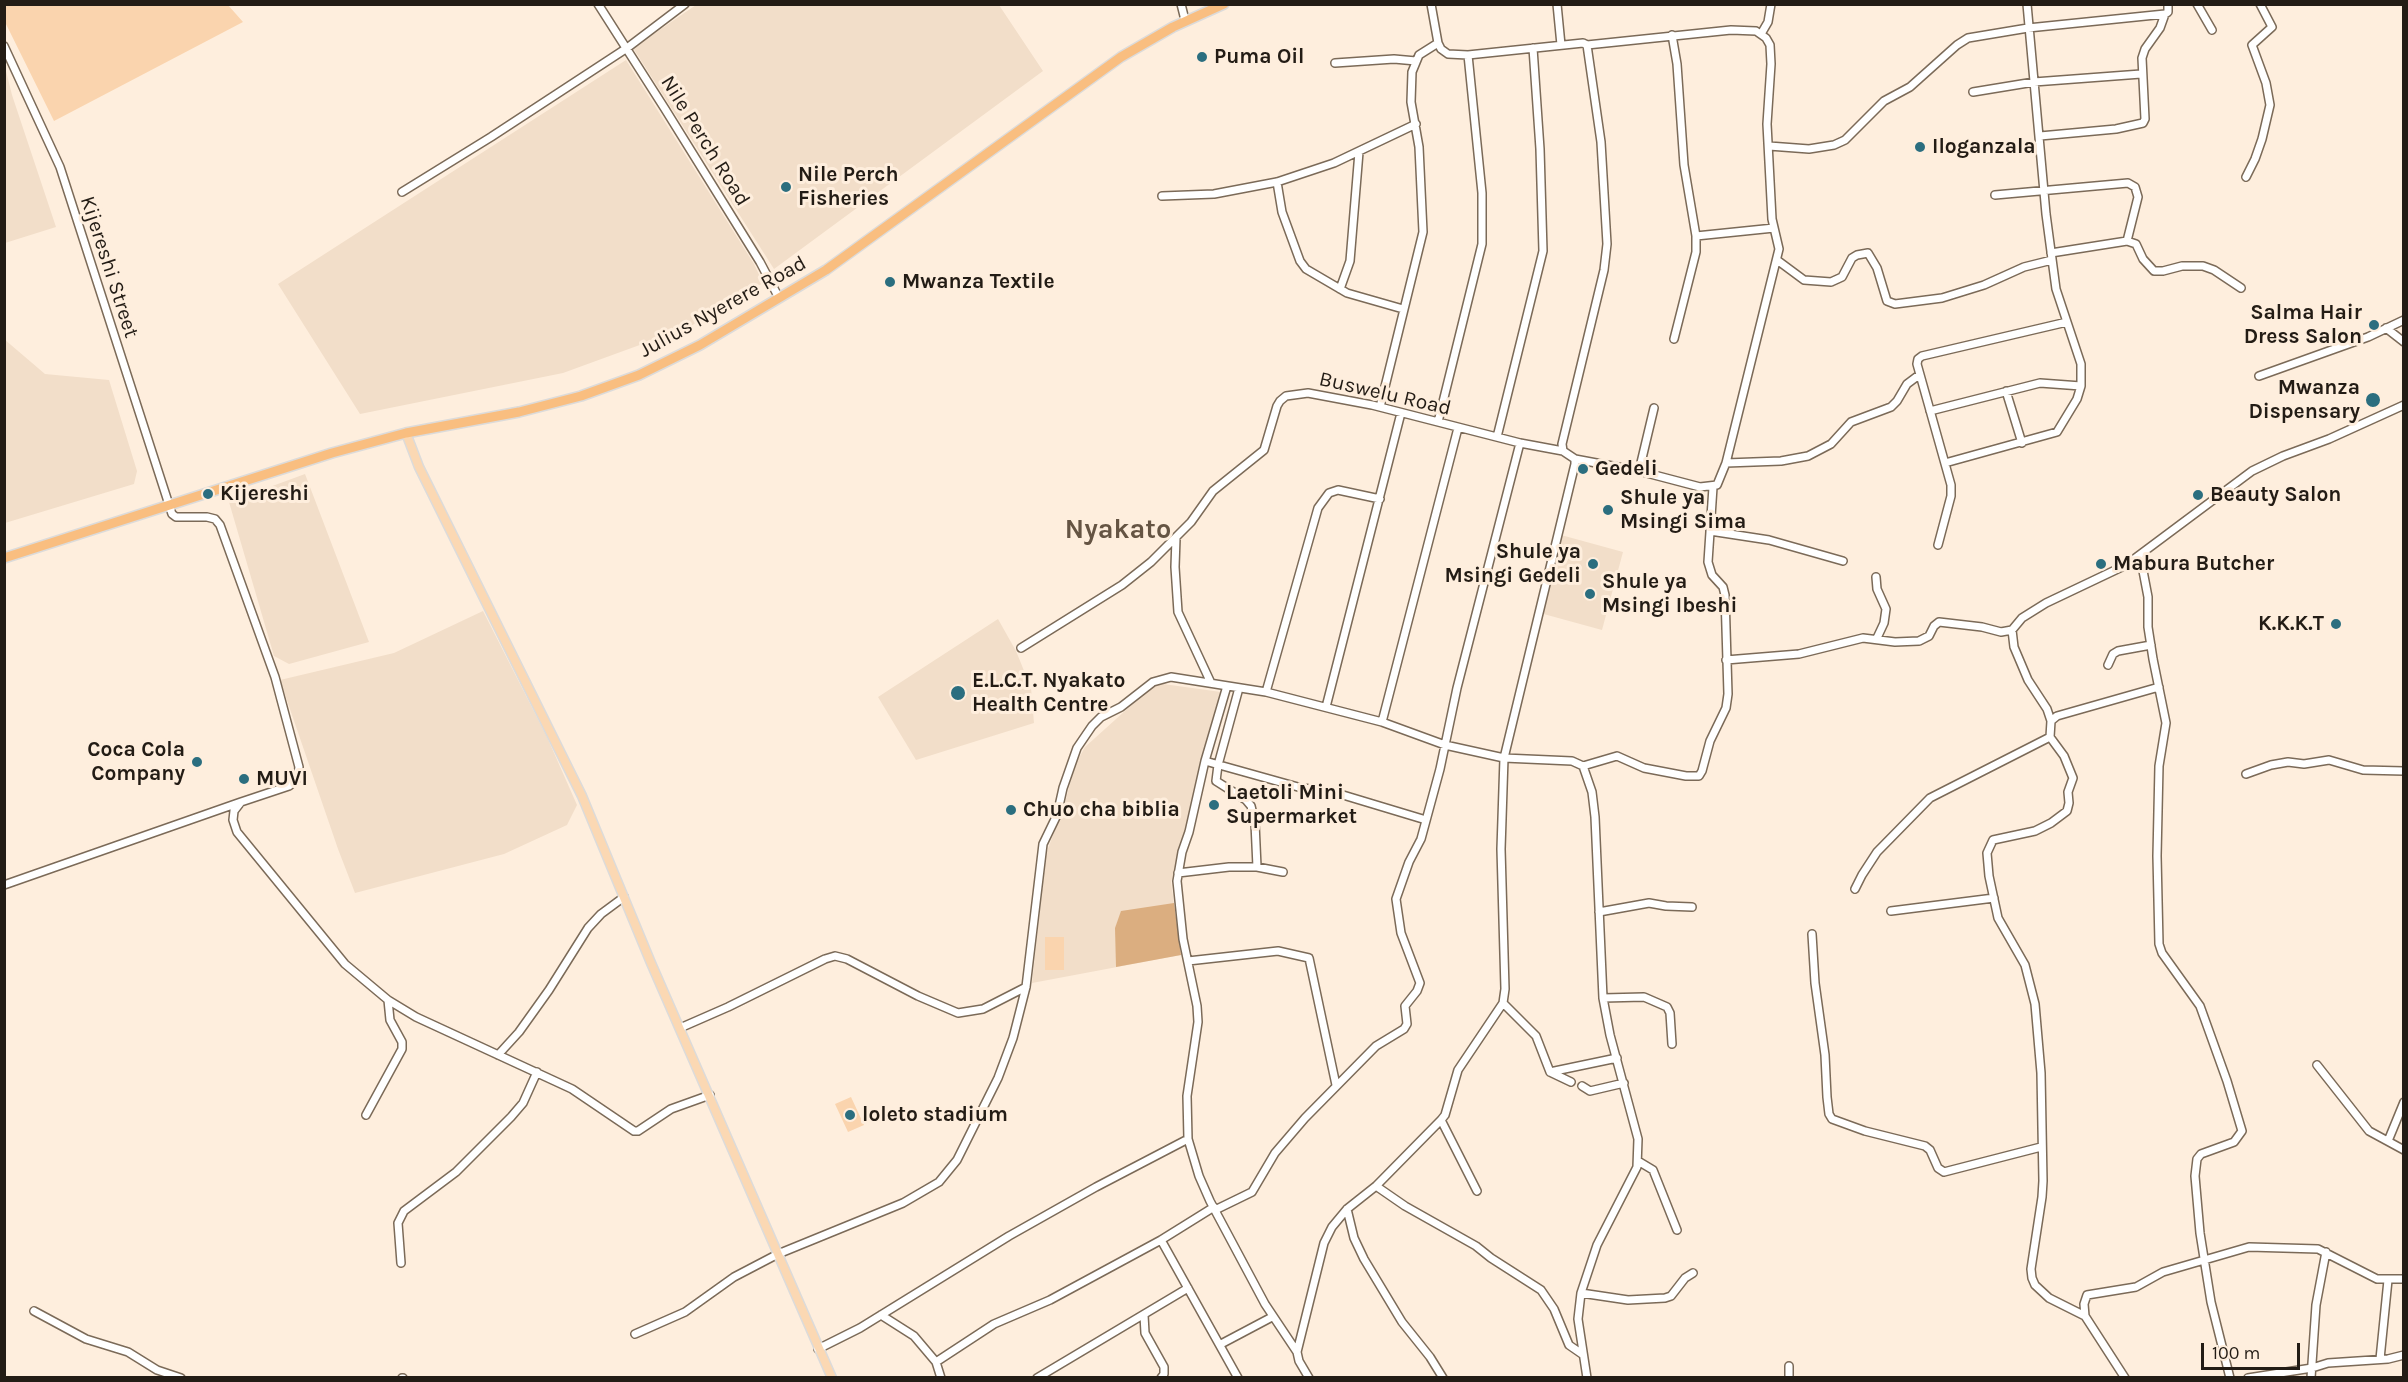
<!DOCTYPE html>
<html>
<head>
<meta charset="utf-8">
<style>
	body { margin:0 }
	#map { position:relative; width:2408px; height:1382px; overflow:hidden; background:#feeedd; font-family:Karla,sans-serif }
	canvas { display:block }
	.frame { position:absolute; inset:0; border:6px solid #231c15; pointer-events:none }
	.scale { position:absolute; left:2201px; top:1343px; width:99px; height:27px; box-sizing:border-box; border:3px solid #231c15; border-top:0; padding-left:8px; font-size:18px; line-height:21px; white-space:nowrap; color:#231c15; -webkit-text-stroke:4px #feeedd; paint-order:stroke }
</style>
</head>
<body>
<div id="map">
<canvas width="2408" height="1382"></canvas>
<div class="frame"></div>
<div class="scale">100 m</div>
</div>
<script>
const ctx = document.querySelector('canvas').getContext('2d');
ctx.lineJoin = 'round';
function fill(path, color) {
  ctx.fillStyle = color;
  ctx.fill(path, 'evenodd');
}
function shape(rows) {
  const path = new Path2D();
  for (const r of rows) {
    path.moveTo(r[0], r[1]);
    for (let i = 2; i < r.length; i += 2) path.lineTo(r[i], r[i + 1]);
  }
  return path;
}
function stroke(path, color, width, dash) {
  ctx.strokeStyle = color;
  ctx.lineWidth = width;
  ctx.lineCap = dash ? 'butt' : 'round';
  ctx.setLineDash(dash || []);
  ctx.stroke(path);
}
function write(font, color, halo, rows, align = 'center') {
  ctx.font = font + ' Karla,sans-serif';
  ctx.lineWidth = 6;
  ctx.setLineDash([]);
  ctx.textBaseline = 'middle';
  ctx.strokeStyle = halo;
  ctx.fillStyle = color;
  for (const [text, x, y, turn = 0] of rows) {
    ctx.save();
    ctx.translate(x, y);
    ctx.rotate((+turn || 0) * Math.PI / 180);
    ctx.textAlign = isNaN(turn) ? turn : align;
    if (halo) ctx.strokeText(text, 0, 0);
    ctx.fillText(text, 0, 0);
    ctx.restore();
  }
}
const built = shape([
	[696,5,999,5,1043,71,774,269,633,48],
	[626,60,754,264,763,283,689,327,563,373,360,414,278,284],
	[5,67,12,95,56,227,5,243],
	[4,339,45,374,109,380,137,471,134,484,5,523],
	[305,474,369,642,289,664,274,656,229,502],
	[1561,535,1623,552,1602,630,1540,613],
	[483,611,547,737,577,805,567,825,504,854,355,893,338,849,280,680,394,653],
	[998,619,1016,651,1031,688,1034,723,916,760,878,697],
	[1156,683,1221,692,1171,882,1181,955,1032,983,1046,854,1064,806,1075,765,1085,747]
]);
const green = shape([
	[228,5,243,22,54,121,5,22,5,5],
	[1045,937,1064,937,1064,970,1045,970],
	[851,1097,864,1125,848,1132,835,1104]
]);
const forest = shape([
	[1174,903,1181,955,1116,967,1115,928,1121,911]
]);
const minor = shape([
	[598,4,665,109,760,262,779,298],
	[1181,4,1185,20],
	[1557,4,1561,45],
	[2197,4,2212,30],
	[1761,34,1768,22,1771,4],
	[1672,35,1677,64,1684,165,1696,236,1696,252,1674,339],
	[4,46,60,167,172,514,176,517,207,517,215,519,220,525,275,677,299,767,297,779,289,786,241,802,234,811,233,820,237,832,345,964,388,1000,416,1017,572,1089,634,1131,638,1131,671,1109,710,1095],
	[1335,63,1394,59,1416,61],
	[1973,92,2034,82,2141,74],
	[2040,136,2116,129,2143,123,2145,119,2142,58,2145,49,2160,28,2165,14],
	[1769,146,1809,149,1834,145,1845,140,1884,101,1910,87,1957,45,1968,38,2028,28,2165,14,2168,12,2168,4],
	[2246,177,2255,159,2262,139,2270,105,2266,83,2252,45,2272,27,2260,4],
	[1277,182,1282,212,1300,261,1306,269,1347,293,1403,309],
	[402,192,491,137,627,48,685,4],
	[1995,195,2128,183,2135,187,2138,197,2127,241],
	[1162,196,1214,194,1277,182,1334,163,1416,124],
	[1696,236,1774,228],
	[2051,253,2127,241,2136,244,2143,259,2154,271,2163,271,2182,266,2203,266,2214,270,2241,288],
	[1777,260,1804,280,1831,282,1842,277,1852,258,1857,255,1868,253,1877,268,1887,301,1895,304,1942,298,1984,285,2024,267,2052,260],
	[1340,289,1350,261,1359,152],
	[2386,328,2404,342],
	[2259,376,2368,337,2404,320],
	[2006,391,2022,443],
	[1380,407,1423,232,1419,147,1411,102,1412,72,1419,55,1438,43],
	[1930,411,2040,383,2081,386],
	[1438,422,1482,244,1482,193,1468,55],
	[1497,437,1543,251,1540,149,1533,48],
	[1575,459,1639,471,1700,487,1717,485,1726,463,1779,249,1772,219,1767,124,1771,64,1770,45,1766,38,1756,31,1731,30,1587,45],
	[1726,463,1781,461,1808,456,1831,444,1851,422,1891,407,1897,401,1907,384,1919,375],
	[1945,463,2057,432,2077,399,2081,386,2081,364,2056,289,2046,214,2027,4],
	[1639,471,1654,408],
	[1710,531,1769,540,1843,561],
	[1176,538,1175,567,1178,612,1211,683],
	[1938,545,1951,496,1951,485,1917,364,1918,359,1922,356,2067,322],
	[2140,555,2148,597,2148,627,2153,659,2166,723,2159,766,2157,856,2159,944,2162,953,2200,1006,2227,1081,2242,1131,2234,1142,2201,1154,2197,1159,2195,1176,2200,1233,2211,1302,2230,1378],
	[1876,577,1877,589,1886,609,1884,623,1877,638],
	[2012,630,2014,647,2028,680,2047,709,2051,721],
	[1021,648,1122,585,1151,562,1191,522,1213,491,1264,450,1277,406,1280,401,1286,396,1308,393,1372,405,1520,443,1563,451],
	[1726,660,1799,654,1863,638,1895,642,1919,641,1929,636,1934,626,1939,622,1982,627,2001,632,2012,630,2022,618,2046,603,2126,565,2252,471,2283,456,2329,439,2404,405],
	[2108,665,2113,654,2118,651,2151,645],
	[1227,686,1205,761,1189,832,1182,852,1177,881,1183,939,1197,1006,1198,1022,1187,1096,1188,1139,1199,1176,1210,1201,1265,1304,1297,1352],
	[1239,688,1218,765,1216,781,1246,800,1251,806,1255,823,1257,867],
	[1266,692,1318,508,1329,493,1338,490,1380,499],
	[1326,707,1401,413],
	[1382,722,1458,428],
	[2050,737,2064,756,2073,778,2068,792,2069,803,2067,811,2051,823,2035,831,1993,840,1987,853,1989,876,1998,918,2025,965,2035,1004,2041,1073,2043,1181,2042,1197,2031,1269,2032,1278,2035,1285,2049,1298,2085,1316,2125,1378],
	[1205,761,1298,787,1343,795,1426,820],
	[1583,766,1617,756,1644,768,1686,776,1699,776,1702,771,1710,741,1726,708,1728,694,1725,595,1723,587,1712,575,1708,562,1713,487],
	[2246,774,2271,765,2288,762,2304,764,2329,760,2363,770,2404,771],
	[1178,873,1229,867,1257,867,1283,872],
	[4,885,241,802],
	[1855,889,1862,875,1877,852,1930,798,2050,737,2051,721,2057,716,2159,687],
	[1891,911,1994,898],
	[1599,912,1649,903,1666,906,1692,907],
	[1812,934,1815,983,1825,1055,1827,1097,1829,1114,1832,1119,1865,1131,1925,1146,1930,1150,1938,1168,1944,1172,2041,1147],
	[1188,961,1278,951,1309,958,1336,1085],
	[1603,998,1644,997,1667,1007,1670,1013,1672,1044],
	[1503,1003,1536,1036,1550,1072,1571,1082],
	[680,1028,728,1007,825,959,835,956,847,959,918,996,958,1013,983,1009,1026,987],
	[498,1055,519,1032,549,990,588,928,601,914,624,897],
	[2317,1065,2369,1131,2404,1150],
	[1550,1072,1617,1058],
	[1582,1086,1590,1091,1624,1083],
	[366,1115,402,1049,402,1042,390,1020,388,1000],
	[1441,1120,1477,1191],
	[2388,1141,2404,1102],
	[1638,1161,1653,1170,1677,1230],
	[1376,1186,1405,1206,1476,1246,1491,1258,1541,1290,1554,1309,1569,1345,1582,1354],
	[1347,1209,1354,1238,1364,1259,1402,1322,1430,1357,1443,1378],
	[1215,1210,1252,1192,1275,1153,1305,1118,1376,1046,1404,1029,1407,1024,1405,1006,1417,991,1420,983,1401,933,1396,899,1409,862,1421,839,1440,769,1457,688,1520,443],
	[1161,1240,1238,1378],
	[401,1263,398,1223,404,1211,456,1172,511,1117,523,1103,537,1072],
	[1581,1293,1628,1300,1665,1298,1671,1296,1685,1278,1693,1273],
	[34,1311,86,1339,128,1352,157,1370,181,1378],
	[881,1315,914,1336,936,1362,941,1378],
	[1144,1315,1145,1333,1164,1367,1164,1374,1161,1378],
	[2085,1316,2084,1304,2087,1295,2136,1287,2163,1272,2249,1247,2318,1249,2377,1279,2404,1279],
	[635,1334,685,1312,734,1277,778,1254,903,1203,939,1182,957,1160,998,1078,1013,1038,1026,987,1043,844,1057,815,1063,788,1077,748,1092,726,1101,717,1121,707,1153,682,1171,677,1266,692,1382,722,1445,745,1504,758,1572,761,1583,766,1592,792,1595,817,1603,998,1610,1035,1638,1139,1637,1167,1597,1245,1581,1293,1578,1319,1587,1378],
	[1221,1344,1272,1317],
	[818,1349,860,1328,1009,1236,1096,1187,1188,1139],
	[2380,1359,2388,1280],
	[936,1362,994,1324,1050,1300,1161,1240,1214,1207],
	[402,1378,403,1378],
	[1037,1378,1188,1288],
	[1309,1378,1299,1361,1297,1352,1324,1243,1332,1227,1347,1209,1376,1186,1441,1120,1445,1115,1458,1070,1503,1003,1505,989,1501,849,1504,758,1575,464,1575,459,1563,451,1562,444,1604,270,1607,244,1601,142,1587,45,1583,43,1468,55,1448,54,1441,49,1438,43,1431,4],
	[1789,1378,1789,1366],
	[2248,1378,2312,1368,2328,1363,2388,1359,2404,1355],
	[2311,1378,2316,1305,2326,1252]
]);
const major = shape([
	[406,433,419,467,582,796,651,963,832,1378]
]);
const highway = shape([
	[4,558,332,453,406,433,519,412,581,396,639,375,700,345,826,270,1121,57,1173,27,1224,4]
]);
const markers = [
	[1202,57,6,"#2b6e7f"],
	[1920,147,6,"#2b6e7f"],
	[786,187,6,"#2b6e7f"],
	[890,282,6,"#2b6e7f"],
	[2374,325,6,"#2b6e7f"],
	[2373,400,8,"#2b6e7f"],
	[1583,469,6,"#2b6e7f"],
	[208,494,6,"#2b6e7f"],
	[2198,495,6,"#2b6e7f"],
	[1608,510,6,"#2b6e7f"],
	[1593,564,6,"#2b6e7f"],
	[2101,564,6,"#2b6e7f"],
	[1590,594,6,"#2b6e7f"],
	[2336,624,6,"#2b6e7f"],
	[958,693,8,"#2b6e7f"],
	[197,762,6,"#2b6e7f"],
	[244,779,6,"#2b6e7f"],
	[1214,805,6,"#2b6e7f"],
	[1011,810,6,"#2b6e7f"],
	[850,1115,6,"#2b6e7f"]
];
const poiNames = [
	["Puma Oil",1214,57],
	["Iloganzala",1932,147],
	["Nile Perch",798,175],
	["Fisheries",798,199],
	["Mwanza Textile",902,282],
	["Salma Hair",2362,313,"right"],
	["Dress Salon",2362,337,"right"],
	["Mwanza",2360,388,"right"],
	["Dispensary",2360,412,"right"],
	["Gedeli",1595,469],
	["Kijereshi",220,494],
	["Beauty Salon",2210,495],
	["Shule ya",1620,498],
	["Msingi Sima",1620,522],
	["Shule ya",1581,552,"right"],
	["Msingi Gedeli",1581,576,"right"],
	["Mabura Butcher",2113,564],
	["Shule ya",1602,582],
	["Msingi Ibeshi",1602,606],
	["K.K.K.T",2324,624,"right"],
	["E.L.C.T. Nyakato",972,681],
	["Health Centre",972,705],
	["Coca Cola",185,750,"right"],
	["Company",185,774,"right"],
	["MUVI",256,779],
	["Laetoli Mini",1226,793],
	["Supermarket",1226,817],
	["Chuo cha biblia",1023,810],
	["loleto stadium",862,1115]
];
const streetNames = [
	["Nile Perch Road",705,141,58],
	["Kijereshi Street",109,267,72],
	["Julius Nyerere Road",723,307,-29],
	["Buswelu Road",1385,394,13]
];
const districtNames = [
	["Nyakato",1118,530]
];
fill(built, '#f2dec9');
fill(green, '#fad4ae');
fill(forest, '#dbae80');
stroke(minor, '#7b6a58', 10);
stroke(major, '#dcdbda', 11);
stroke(highway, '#dcdbda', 12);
stroke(minor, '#fff', 7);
stroke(major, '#fbd8b3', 8);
stroke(highway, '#f9be80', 9);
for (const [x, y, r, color] of markers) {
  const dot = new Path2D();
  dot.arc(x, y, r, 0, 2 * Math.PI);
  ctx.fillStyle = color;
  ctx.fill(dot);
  stroke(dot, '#feeedd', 2);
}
write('bold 21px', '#231c15', '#feeedd', poiNames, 'left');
write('21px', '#231c15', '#feeedd', streetNames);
write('bold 27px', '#655443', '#feeedd', districtNames);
</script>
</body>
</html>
